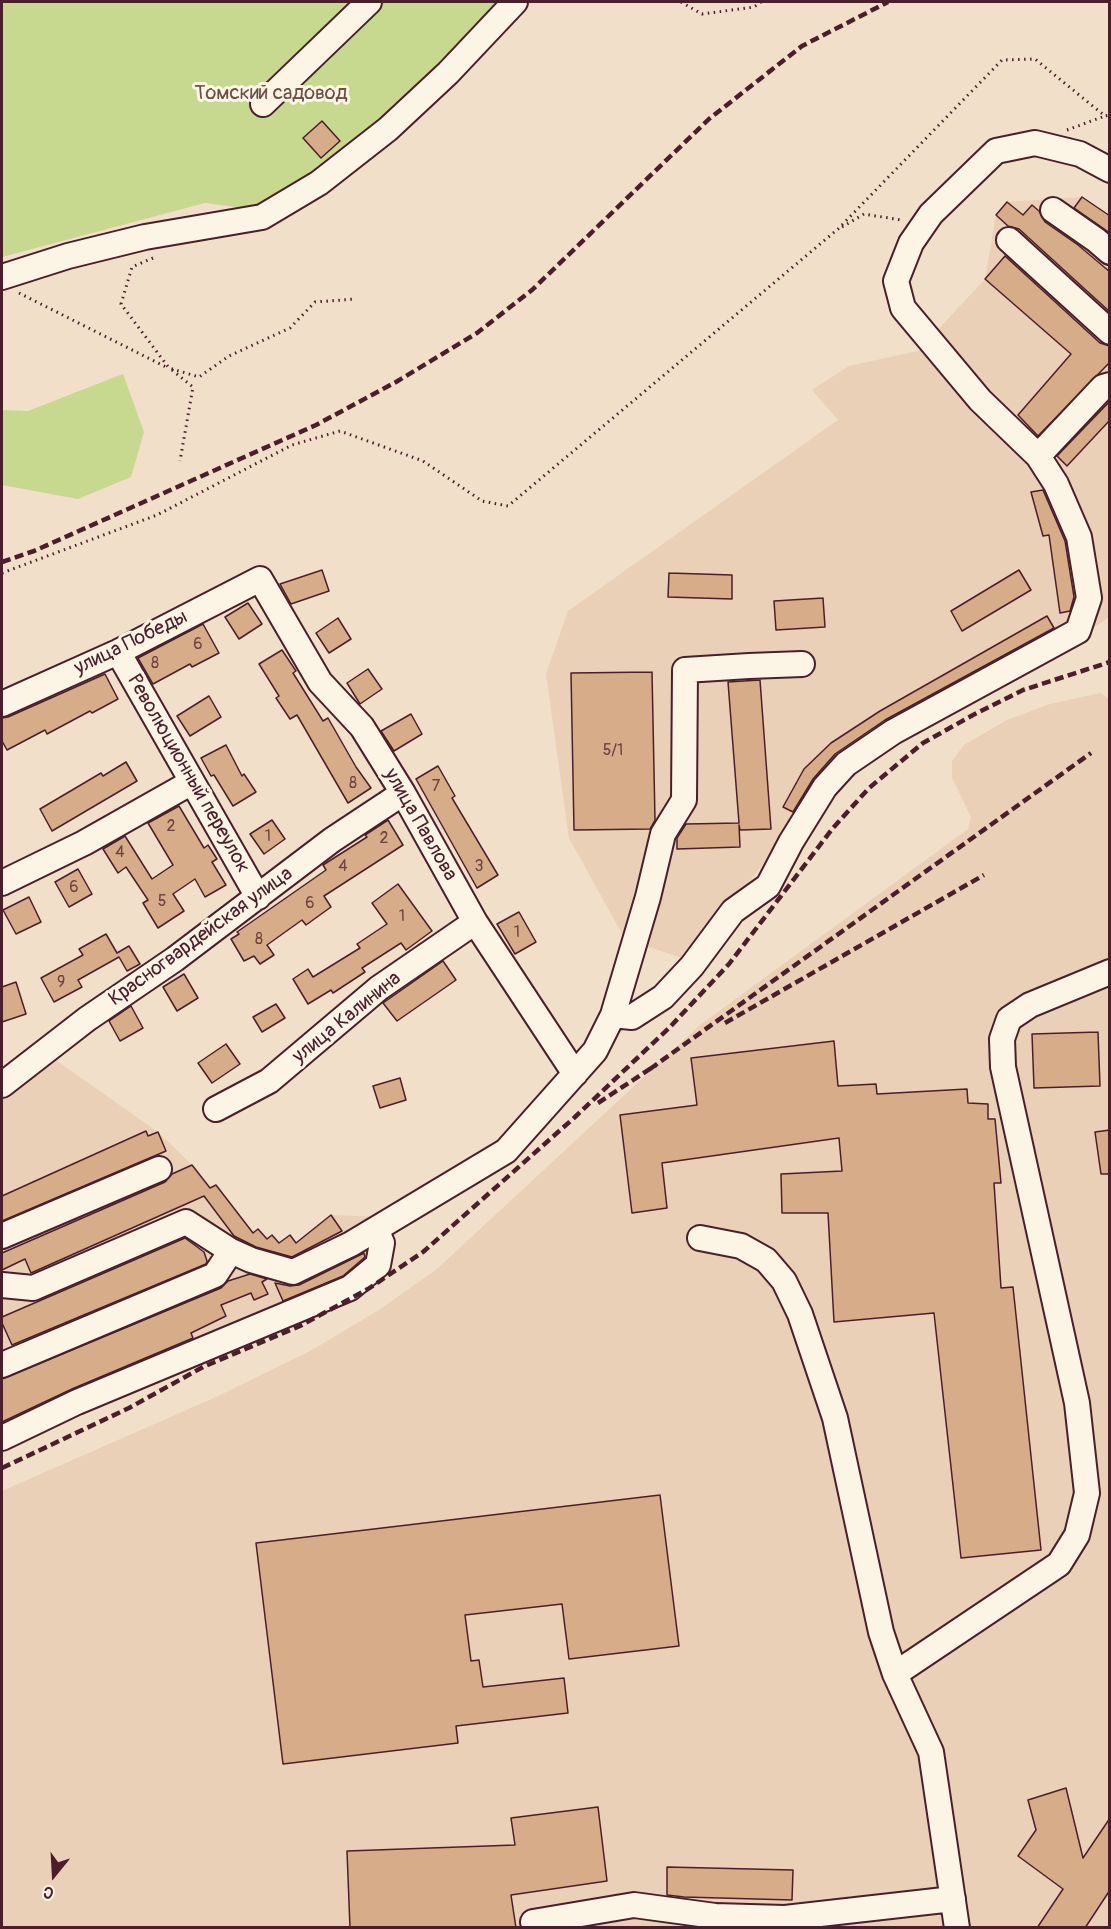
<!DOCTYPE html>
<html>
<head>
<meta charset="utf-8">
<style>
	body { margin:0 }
	#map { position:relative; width:1111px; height:1929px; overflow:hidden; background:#f1dfc9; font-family:Pangolin,sans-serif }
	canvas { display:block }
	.frame { position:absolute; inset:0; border:3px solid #4a1f2b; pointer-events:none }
	.north { position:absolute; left:24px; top:1845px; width:60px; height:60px; -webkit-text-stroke:4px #fcf5e5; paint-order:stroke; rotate:198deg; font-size:16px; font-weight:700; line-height:24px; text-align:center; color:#4a1f2b }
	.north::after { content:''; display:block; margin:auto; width:21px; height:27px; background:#4a1f2b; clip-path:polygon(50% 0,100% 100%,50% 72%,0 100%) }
</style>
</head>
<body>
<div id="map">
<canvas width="1111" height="1929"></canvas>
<div class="frame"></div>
<div class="north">С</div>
</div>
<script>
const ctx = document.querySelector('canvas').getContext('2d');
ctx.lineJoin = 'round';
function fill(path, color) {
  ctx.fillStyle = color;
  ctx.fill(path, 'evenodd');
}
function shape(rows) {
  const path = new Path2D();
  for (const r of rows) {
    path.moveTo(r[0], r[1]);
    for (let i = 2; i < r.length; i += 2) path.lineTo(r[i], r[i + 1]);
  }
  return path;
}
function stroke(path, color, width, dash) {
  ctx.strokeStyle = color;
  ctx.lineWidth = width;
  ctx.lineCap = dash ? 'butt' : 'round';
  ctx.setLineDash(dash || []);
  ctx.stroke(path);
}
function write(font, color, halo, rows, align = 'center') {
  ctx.font = font + ' Pangolin,sans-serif';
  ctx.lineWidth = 6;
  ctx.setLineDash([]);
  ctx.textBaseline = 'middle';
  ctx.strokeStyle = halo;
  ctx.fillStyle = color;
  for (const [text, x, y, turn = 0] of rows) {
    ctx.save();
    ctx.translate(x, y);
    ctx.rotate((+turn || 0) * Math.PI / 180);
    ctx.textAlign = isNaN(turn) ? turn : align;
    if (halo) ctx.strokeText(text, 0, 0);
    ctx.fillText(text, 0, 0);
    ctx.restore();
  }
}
const built = shape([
	[1082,197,1109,216,1109,617,1067,646,898,739,799,815,754,876,688,960,625,939,569,838,546,674,568,611,838,420,812,390,849,366,918,351,985,279,996,215,1007,202],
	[1101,693,1109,699,1109,1927,2,1927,2,1491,216,1397,312,1350,379,1310,437,1269,700,1025,968,829,971,817,952,778,952,761,964,745,1007,720,1050,704],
	[57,1061,158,1132,192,1165,210,1188,216,1185,253,1232,258,1229,267,1239,272,1235,279,1243,290,1235,296,1243,331,1215,378,1217,381,1267,2,1446,2,1099]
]);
const green = shape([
	[2,2,505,2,366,138,260,210,205,203,2,257],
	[123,374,144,432,131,477,78,499,2,485,2,410,28,411]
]);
const building = shape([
	[322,121,340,141,321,158,303,138,322,121],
	[1082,197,1110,216,1110,233,1074,208,1082,197],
	[1007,202,1023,215,1032,205,1039,211,1045,222,1078,245,1110,272,1110,312,1019,229,1008,226,996,215,1007,202],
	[1005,256,1100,343,1110,346,1110,362,1038,436,1018,415,1071,354,985,279,1005,256],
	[1110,401,1110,420,1067,466,1057,456,1110,401],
	[1043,490,1065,541,1074,597,1070,611,1060,613,1049,535,1043,536,1031,492,1043,490],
	[322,570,329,591,291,604,280,584,322,570],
	[1019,570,1031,590,962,631,951,611,1019,570],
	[669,573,732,575,732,599,668,597,669,573],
	[823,598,825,627,776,630,774,601,823,598],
	[248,603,262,624,239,639,225,617,248,603],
	[1047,616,1054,628,885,720,835,754,813,779,793,812,783,807,804,769,831,743,880,711,1047,616],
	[338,618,351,639,329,653,316,633,338,618],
	[203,624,219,653,192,667,190,664,153,684,138,658,203,624],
	[282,650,296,671,293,673,323,721,328,718,356,767,371,788,348,803,297,715,290,719,276,698,279,696,259,664,282,650],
	[368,669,382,689,360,704,347,683,368,669],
	[652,672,655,820,650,829,574,830,571,673,652,672],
	[105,674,118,699,92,713,90,711,47,734,45,730,7,750,2,741,2,718,8,717,105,674],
	[760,680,771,829,740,830,739,825,740,847,677,849,677,838,686,824,739,823,728,682,760,680],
	[209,696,221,717,190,736,177,716,209,696],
	[411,714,422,734,394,751,381,731,411,714],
	[226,745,242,776,244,774,256,792,233,806,214,775,211,776,201,758,226,745],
	[126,762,137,781,52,831,40,809,101,773,103,776,126,762],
	[438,766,455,796,452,798,498,875,477,888,416,779,438,766],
	[179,806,204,848,208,845,217,859,212,862,226,885,205,897,195,879,173,894,184,911,158,928,143,903,148,900,126,867,118,873,103,849,125,836,152,879,173,865,148,823,179,806],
	[272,820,285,839,264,854,250,834,272,820],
	[388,820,403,845,324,896,331,907,306,925,302,920,267,945,274,955,260,964,254,956,244,961,231,939,239,934,237,932,326,870,323,865,367,837,365,835,388,820],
	[78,869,92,894,69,907,55,882,78,869],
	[398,884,432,931,406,950,401,943,362,968,365,972,333,993,331,990,308,1004,293,979,308,969,313,977,360,948,357,944,387,924,372,903,398,884],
	[29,897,41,922,16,934,3,910,29,897],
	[519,912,536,942,515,954,497,924,519,912],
	[106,934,117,953,129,946,140,964,127,971,119,957,78,980,82,987,54,1002,41,978,83,955,79,949,106,934],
	[443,961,456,980,397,1021,383,1003,443,961],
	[184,974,198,998,177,1011,163,987,184,974],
	[16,982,26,1014,2,1022,2,987,16,982],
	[276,1004,285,1018,262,1032,253,1017,276,1004],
	[131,1006,143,1028,120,1041,109,1021,131,1006],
	[1098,1032,1100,1086,1034,1088,1032,1034,1098,1032],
	[834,1041,838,1086,876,1084,877,1094,967,1089,968,1103,988,1104,988,1119,995,1119,1001,1183,994,1183,1001,1288,1013,1287,1041,1550,961,1558,934,1313,834,1322,828,1213,782,1213,781,1174,842,1171,839,1138,662,1163,667,1208,632,1213,620,1115,697,1105,691,1058,834,1041],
	[226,1044,240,1064,212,1083,198,1063,226,1044],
	[400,1078,406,1100,380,1108,373,1086,400,1078],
	[1110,1130,1110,1174,1101,1174,1095,1132,1110,1130],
	[146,1131,148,1136,158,1132,166,1151,2,1221,2,1196,146,1131],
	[192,1165,210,1188,216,1185,253,1233,258,1229,267,1239,272,1235,279,1243,290,1235,296,1243,331,1215,342,1231,292,1257,256,1247,234,1236,204,1196,31,1273,25,1259,2,1270,2,1253,165,1182,172,1174,192,1165],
	[185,1238,204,1252,207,1261,206,1264,12,1345,2,1323,2,1317,185,1238],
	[364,1253,365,1257,343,1276,283,1301,275,1283,290,1286,299,1285,364,1253],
	[250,1274,267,1279,262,1282,268,1294,254,1300,251,1293,221,1305,226,1316,191,1333,193,1338,72,1389,2,1422,2,1379,221,1288,228,1281,250,1274],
	[660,1495,679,1646,569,1659,562,1604,465,1615,471,1661,479,1660,483,1687,564,1678,568,1713,456,1726,458,1743,283,1764,256,1543,660,1495],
	[1066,1788,1083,1858,1110,1818,1110,1890,1085,1928,1037,1928,1063,1889,1018,1856,1036,1830,1028,1800,1066,1788],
	[598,1807,607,1881,511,1895,516,1928,350,1928,347,1851,515,1845,511,1818,598,1807],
	[667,1867,793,1870,792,1900,684,1897,667,1895,667,1867]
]);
const path = shape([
	[681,2,702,14,754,7,761,2],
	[1067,130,1105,116],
	[842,227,864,214,901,220],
	[153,258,132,267,121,304,169,368,199,377,229,356,290,328,315,302,355,299],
	[19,293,166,367],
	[172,370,193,387,180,461],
	[2,573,157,515,292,445,340,431,423,461,482,501,508,506,838,229,1002,60,1035,59,1105,116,1110,115]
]);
const minor = shape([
	[263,104,369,2],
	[1053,210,1096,240,1110,252],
	[1009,240,1110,332],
	[2,277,68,256,145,237,262,217,319,183,388,129,448,73,515,2],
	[1038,456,1103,387,1110,385],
	[118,652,258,897],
	[2,704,118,652,260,579,320,682,362,727,403,793,475,922,575,1074],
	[2,883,84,843,192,782],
	[613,1015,648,897,663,834,684,800,685,670,749,666,802,664],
	[2,1085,87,1019,175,959,332,840,403,793],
	[216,1109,269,1081,379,988,475,922],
	[2,1236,159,1169],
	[700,1238,741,1246,766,1260,784,1281,800,1314,835,1418,881,1632,895,1674,931,1752,957,1928],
	[2,1285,33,1288,186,1222,231,1251,251,1260,293,1272,351,1244,506,1151,595,1051,613,1015,632,1017,663,997,692,966,733,911,768,886,791,842,825,787,846,764,893,732,1078,631,1089,598,1079,537,1056,484,1038,456,980,400,903,308,896,281,911,243,931,214,996,151,1035,143,1080,154,1110,170],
	[2,1365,215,1275,231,1251],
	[2,1438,77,1402,350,1288,378,1265,382,1243,376,1229],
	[895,1674,1059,1564,1077,1535,1087,1493,1077,1403,1003,1067,1002,1039,1009,1019,1030,1005,1110,972],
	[533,1922,634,1905,715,1916,785,1918,953,1899]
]);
const rail = shape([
	[2,562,34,551,316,425,396,382,477,333,532,290,709,119,802,46,888,2],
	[725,1023,984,875],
	[650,1069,1091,753],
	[598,1103,656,1065],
	[2,1468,129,1408,203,1367,300,1326,368,1289,423,1252,575,1117,669,1028,729,964,833,828,869,788,923,743,973,715,1023,690,1110,662]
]);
const numberNames = [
	["6",198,645],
	["8",155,664],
	["5/1",613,751],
	["8",353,784],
	["7",436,787],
	["2",171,827],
	["1",268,837],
	["2",384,839],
	["4",120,853],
	["4",343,867],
	["3",479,867],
	["6",74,888],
	["5",162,902],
	["6",310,904],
	["1",402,917],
	["1",517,933],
	["8",259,940],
	["9",61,983]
];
const parkNames = [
	["Томский садовод",271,94]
];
const streetNames = [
	["улица Победы",131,643,-26],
	["Революционный переулок",188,774,60],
	["улица Павлова",420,825,60],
	["Красногвардейская улица",201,937,-36],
	["улица Калинина",347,1018,-39]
];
fill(built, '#e9d0b6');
fill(green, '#c6d98e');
fill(building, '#d7ac88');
stroke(building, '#4a1f2b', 1.5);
stroke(minor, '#4a1f2b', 28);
stroke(path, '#4a1f2b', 3, [1.5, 4.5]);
stroke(minor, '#fcf5e5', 24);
stroke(rail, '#4a1f2b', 4.5, [9, 4.5]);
write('16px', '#6d4242', null, numberNames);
write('20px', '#694e44', '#fcf5e5', parkNames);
write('20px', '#4a1f2b', '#fcf5e5', streetNames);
</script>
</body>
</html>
